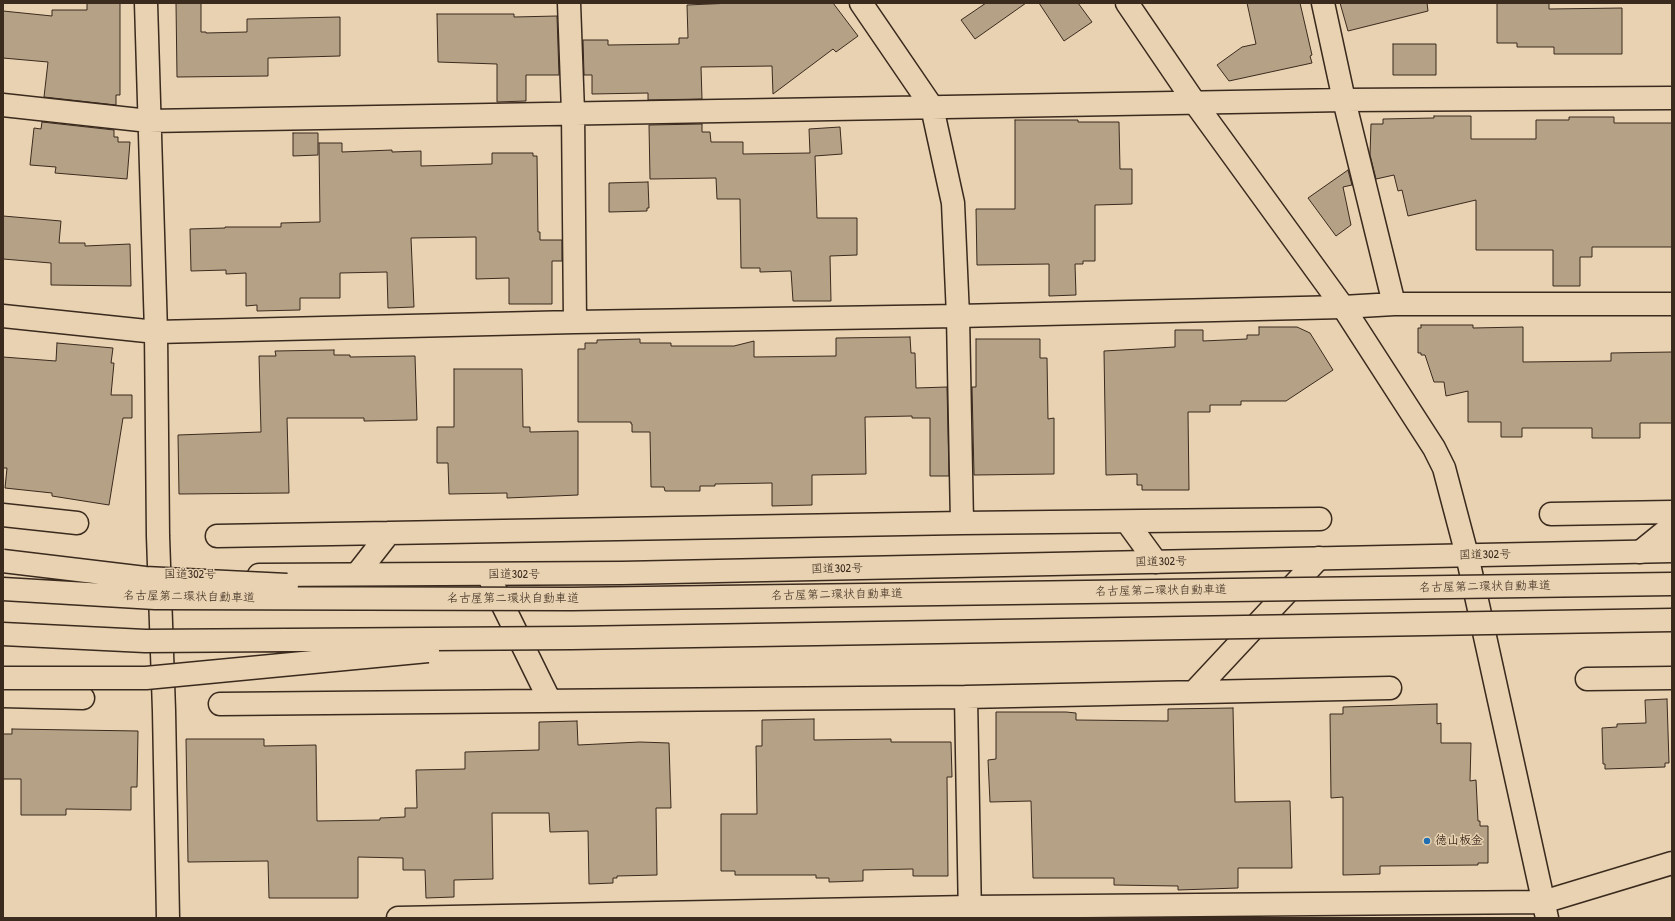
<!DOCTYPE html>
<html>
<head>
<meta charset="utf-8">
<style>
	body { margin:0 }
	#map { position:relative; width:1675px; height:921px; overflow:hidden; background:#e8d2b1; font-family:"Patrick Hand",sans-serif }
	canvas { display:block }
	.frame { position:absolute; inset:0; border:4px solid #3b2a1e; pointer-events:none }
</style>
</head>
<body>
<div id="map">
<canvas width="1675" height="921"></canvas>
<div class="frame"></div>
</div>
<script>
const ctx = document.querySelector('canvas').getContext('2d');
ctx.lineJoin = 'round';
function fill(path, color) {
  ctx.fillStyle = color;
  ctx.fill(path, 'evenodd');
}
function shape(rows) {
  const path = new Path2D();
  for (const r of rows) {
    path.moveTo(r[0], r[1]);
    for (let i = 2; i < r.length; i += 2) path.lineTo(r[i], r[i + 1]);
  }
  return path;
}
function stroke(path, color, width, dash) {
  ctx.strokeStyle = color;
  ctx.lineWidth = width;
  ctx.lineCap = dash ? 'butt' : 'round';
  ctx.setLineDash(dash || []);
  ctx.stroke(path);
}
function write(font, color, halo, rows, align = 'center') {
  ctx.font = font + ' "Patrick Hand","Klee One",sans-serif';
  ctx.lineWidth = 3;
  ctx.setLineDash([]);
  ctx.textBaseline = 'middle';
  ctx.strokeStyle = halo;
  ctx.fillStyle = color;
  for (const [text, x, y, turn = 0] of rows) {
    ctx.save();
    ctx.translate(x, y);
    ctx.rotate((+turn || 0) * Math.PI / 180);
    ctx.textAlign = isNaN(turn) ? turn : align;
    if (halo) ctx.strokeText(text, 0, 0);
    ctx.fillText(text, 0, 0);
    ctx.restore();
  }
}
const building = shape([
	[87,3,120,3,120,95,116,95,116,105,44,97,48,62,3,58,3,11,52,16,52,10,87,10,87,3],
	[176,3,201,3,201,32,206,32,206,33,247,32,247,19,340,17,340,56,268,58,268,76,177,77,176,3],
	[733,3,833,3,858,36,836,52,833,49,773,94,772,66,701,67,702,99,648,100,648,93,592,94,592,75,584,75,583,40,608,40,608,45,679,44,679,38,688,38,687,5,733,3],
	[986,3,1026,3,975,39,961,20,986,3],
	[1039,3,1078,3,1092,22,1064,41,1039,3],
	[1247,3,1300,3,1312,55,1310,56,1312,63,1229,81,1217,65,1242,47,1256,44,1247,3],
	[1340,3,1427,3,1428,11,1348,31,1340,3],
	[1497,3,1549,3,1549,9,1622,8,1622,54,1554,54,1554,47,1517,47,1517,43,1497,43,1497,3],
	[437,14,514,14,514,17,557,16,559,75,526,75,526,101,497,102,497,64,438,62,437,14],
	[1393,44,1436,44,1436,75,1393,75,1393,44],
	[1434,116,1471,116,1471,139,1536,139,1536,120,1569,120,1569,117,1614,117,1614,123,1672,123,1672,247,1592,247,1592,257,1580,257,1580,286,1553,286,1553,250,1476,250,1476,200,1408,216,1402,190,1398,191,1394,175,1376,179,1370,155,1371,124,1383,124,1383,119,1434,118,1434,116],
	[1015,120,1078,120,1078,122,1119,122,1120,169,1132,169,1132,204,1095,205,1095,261,1083,261,1083,264,1075,264,1076,295,1049,296,1049,264,977,265,976,209,1015,209,1015,120],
	[42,122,114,130,114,137,118,137,118,142,130,142,127,179,55,173,56,167,30,165,34,128,41,129,42,122],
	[702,124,702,132,710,132,711,142,743,142,743,154,810,153,809,129,840,127,842,154,815,156,817,218,857,218,857,255,830,256,831,301,793,301,791,271,760,272,760,268,741,268,740,199,717,199,716,178,650,179,649,125,702,124],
	[293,133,318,133,318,155,293,156,293,133],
	[319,143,342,143,342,152,392,150,392,152,421,151,421,166,492,164,492,153,533,153,533,156,537,156,538,232,540,232,540,240,562,240,562,261,552,261,552,304,509,304,509,278,476,279,476,237,411,238,414,307,388,308,387,272,340,273,340,298,300,298,300,310,257,311,257,305,246,306,246,273,226,274,226,270,191,271,190,229,225,228,225,227,281,227,281,223,320,222,319,143],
	[1348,170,1352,185,1343,187,1351,225,1336,236,1308,198,1348,170],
	[648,182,649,208,647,208,647,211,609,212,609,183,648,182],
	[3,216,61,221,59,243,85,243,85,246,130,244,131,286,51,285,51,263,3,259,3,216],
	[1421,325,1473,325,1473,328,1523,327,1523,362,1611,361,1611,353,1672,352,1672,423,1640,423,1640,438,1592,438,1592,428,1522,428,1522,437,1501,437,1501,422,1468,422,1468,391,1446,396,1444,382,1434,382,1425,355,1421,355,1421,353,1418,353,1418,328,1421,328,1421,325],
	[1259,327,1297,327,1310,333,1333,370,1286,401,1241,401,1241,405,1210,405,1210,412,1188,412,1189,490,1142,490,1142,485,1137,485,1137,474,1106,475,1104,351,1175,347,1175,330,1203,330,1203,341,1247,339,1247,335,1259,335,1259,327],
	[910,337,911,353,915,353,916,388,947,387,949,476,930,476,930,418,912,418,912,416,865,417,866,474,812,475,812,505,772,506,772,483,715,484,715,486,700,486,700,491,665,491,664,487,651,487,650,432,632,432,632,424,631,424,631,422,578,422,578,349,585,349,585,343,597,343,597,340,640,339,640,343,671,343,671,346,734,346,754,341,754,357,836,356,836,338,910,337],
	[976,339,1040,339,1040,358,1047,358,1048,419,1054,418,1054,474,974,475,972,387,976,387,976,339],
	[57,343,113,348,111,363,114,363,111,395,132,395,132,418,123,418,109,505,52,496,52,493,5,488,7,468,3,468,3,357,56,361,57,343],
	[334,350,334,355,350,355,350,357,415,356,417,420,364,421,364,418,287,418,289,493,179,494,178,435,261,432,259,356,276,356,275,351,334,350],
	[454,369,522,369,523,427,530,427,530,432,578,431,578,495,507,498,507,493,449,494,448,463,437,463,437,427,454,427,454,369],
	[1667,699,1669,763,1665,763,1665,767,1605,769,1605,764,1603,764,1602,728,1617,727,1617,724,1646,723,1645,700,1667,699],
	[1437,704,1437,724,1441,723,1441,743,1471,743,1470,781,1476,780,1478,821,1480,821,1480,826,1488,826,1488,863,1478,863,1478,865,1380,866,1380,874,1343,875,1343,797,1331,798,1330,714,1343,714,1343,707,1437,704],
	[1233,708,1235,802,1290,801,1292,868,1238,868,1238,888,1178,890,1178,886,1114,885,1114,878,1033,878,1031,801,990,802,988,760,996,759,996,712,1066,712,1076,713,1076,720,1168,721,1168,709,1233,708],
	[814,719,814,740,891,739,891,742,951,742,952,777,947,777,948,876,913,876,913,869,863,870,863,881,829,882,829,878,816,878,816,875,735,875,735,871,721,871,721,814,757,814,756,746,762,746,762,720,814,719],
	[577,721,578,745,640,742,669,743,671,808,656,808,657,875,617,876,617,878,613,878,613,883,589,884,588,831,550,832,549,813,492,813,493,879,454,880,454,897,426,898,425,870,403,870,403,858,358,857,358,898,269,898,268,861,188,862,186,739,264,739,264,746,316,745,317,821,380,820,380,818,405,817,405,808,417,808,416,770,465,769,465,752,539,750,539,722,577,721],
	[12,729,138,731,137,787,131,787,131,810,66,809,66,815,21,815,21,779,3,779,3,734,12,734,12,729]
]);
const minor = shape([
	[146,3,156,332,158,536,164,711,168,918],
	[569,3,573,112,575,322],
	[861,3,932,107,953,203,958,316,962,523],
	[1323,3,1344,100,1394,304],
	[3,105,149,121,1344,100,1672,98],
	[3,316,156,332,575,322,958,316,1343,307,1394,304,1672,304],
	[1551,514,1672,512],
	[3,515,77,523],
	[1127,522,1156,562],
	[217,536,962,523,1320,519],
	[1640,552,1672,526],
	[357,574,389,533],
	[488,575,550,701],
	[1587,679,1672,678],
	[1194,692,1319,558],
	[3,696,83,698],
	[966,697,970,918],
	[220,704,966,697,1390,688],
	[1543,902,1672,863]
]);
const tertiary = shape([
	[1127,3,1195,103,1343,307,1434,448,1444,468,1467,555,1547,918],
	[398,918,969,907,1543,902]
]);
const trunk = shape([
	[259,575,622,573,1672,551]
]);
const motorwayBridge = shape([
	[3,561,145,578,287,585],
	[3,589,155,598,572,599,1672,584],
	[3,634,145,641,572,638,1672,620],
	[3,678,146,678,428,651]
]);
const markers = [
	[1427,841,4,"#1f6fb2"]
];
const streetNames = [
	["国道302号",1485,555,-1],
	["国道302号",1161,562,-1],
	["国道302号",837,569,-1],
	["国道302号",190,575],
	["国道302号",514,575],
	["名古屋第二環状自動車道",1485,587,-1],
	["名古屋第二環状自動車道",1161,591,-1],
	["名古屋第二環状自動車道",837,595,-1],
	["名古屋第二環状自動車道",189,597,1],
	["名古屋第二環状自動車道",513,599]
];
const poiNames = [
	["徳山板金",1435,841]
];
fill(building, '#b4a186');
stroke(building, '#3b2a1e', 1);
stroke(minor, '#3b2a1e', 25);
stroke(tertiary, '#3b2a1e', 25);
stroke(trunk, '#3b2a1e', 25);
stroke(minor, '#e8d2b1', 22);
stroke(tertiary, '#e8d2b1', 22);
stroke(trunk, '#e8d2b1', 22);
stroke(motorwayBridge, '#3b2a1e', 25, []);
stroke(motorwayBridge, '#e8d2b1', 22);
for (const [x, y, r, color] of markers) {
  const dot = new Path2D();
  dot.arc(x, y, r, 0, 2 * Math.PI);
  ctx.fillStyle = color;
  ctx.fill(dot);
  stroke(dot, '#e8d2b1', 1.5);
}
write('12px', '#3b2a1e', '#e8d2b1', streetNames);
write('bold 12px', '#3b2a1e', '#e8d2b1', poiNames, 'left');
</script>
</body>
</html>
